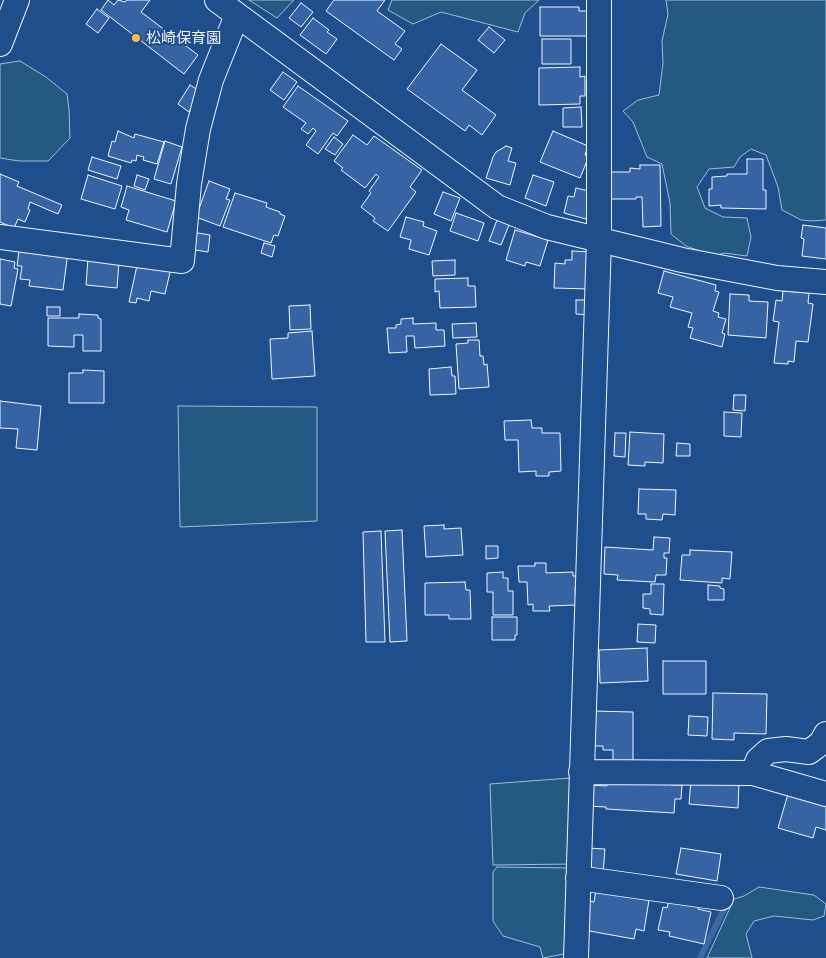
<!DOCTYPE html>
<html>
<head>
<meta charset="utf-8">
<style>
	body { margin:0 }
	canvas { display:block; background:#1f4e8c }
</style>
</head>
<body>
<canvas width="826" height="958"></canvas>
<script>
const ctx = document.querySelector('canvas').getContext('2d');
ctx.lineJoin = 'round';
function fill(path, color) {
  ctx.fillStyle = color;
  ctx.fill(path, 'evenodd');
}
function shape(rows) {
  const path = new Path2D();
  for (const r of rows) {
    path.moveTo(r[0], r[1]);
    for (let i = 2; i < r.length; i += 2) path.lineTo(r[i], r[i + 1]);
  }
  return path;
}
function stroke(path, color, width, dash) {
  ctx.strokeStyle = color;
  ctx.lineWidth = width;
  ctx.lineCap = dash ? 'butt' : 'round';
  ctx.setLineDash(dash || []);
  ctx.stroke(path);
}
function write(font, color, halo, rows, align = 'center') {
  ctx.font = font + ' "Golos Text","Noto Sans JP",sans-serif';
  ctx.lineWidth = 4;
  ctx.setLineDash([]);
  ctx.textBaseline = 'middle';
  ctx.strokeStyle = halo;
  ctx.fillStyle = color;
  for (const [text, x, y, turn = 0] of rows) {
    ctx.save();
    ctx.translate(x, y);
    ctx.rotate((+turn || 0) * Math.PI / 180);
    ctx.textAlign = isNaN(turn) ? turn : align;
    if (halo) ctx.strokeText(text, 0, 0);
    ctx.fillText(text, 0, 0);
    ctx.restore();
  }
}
const green = shape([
	[249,0,294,0,277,18,249,0],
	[392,0,539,0,525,13,518,32,441,12,413,24,388,10,392,0],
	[666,0,826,0,826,220,812,221,801,220,782,210,778,187,766,155,751,149,740,157,734,167,709,169,697,187,705,208,723,217,747,218,751,237,747,256,724,253,714,256,686,246,671,234,670,203,662,164,647,157,633,122,623,111,638,100,659,95,663,63,662,41,668,14,666,0],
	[20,61,46,77,67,94,69,109,70,138,48,161,19,161,0,158,0,64,20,61],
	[178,406,317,407,317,521,180,527,178,406],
	[570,778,572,864,493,865,490,784,570,778],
	[497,867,574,868,569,953,543,958,540,947,503,936,493,921,493,872,497,867],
	[759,887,814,895,826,904,824,916,813,920,774,916,754,921,746,934,752,958,707,958,734,899,744,896,759,887]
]);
const stream = shape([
	[700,958,727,903]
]);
const building = shape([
	[108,0,114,5,118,0,125,2,127,0,150,0,141,12,198,55,184,74,101,10,108,0],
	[334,0,385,0,377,11,405,31,395,44,402,49,394,60,326,11,334,0],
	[301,3,313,12,301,27,289,18,301,3],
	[540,7,579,7,579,11,593,11,593,36,540,36,540,7],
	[97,9,109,18,98,33,86,24,97,9],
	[313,18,329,30,327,32,337,39,326,54,300,35,313,18],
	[489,27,505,40,494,53,478,40,489,27],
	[542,39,571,39,571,64,542,64,542,39],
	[441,44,477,70,462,90,496,115,482,135,469,125,465,131,407,89,441,44],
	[580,67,580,77,585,76,585,96,580,96,580,104,539,105,539,68,580,67],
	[283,72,297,82,284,100,270,90,283,72],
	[190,85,201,92,189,112,178,104,190,85],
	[298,86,348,121,337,136,333,133,318,154,306,145,316,131,313,128,308,134,301,129,306,123,283,107,298,86],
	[581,107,582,127,563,127,563,108,581,107],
	[118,131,134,138,135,134,164,142,157,164,143,160,144,157,137,155,136,161,132,160,131,163,108,156,112,141,115,142,118,131],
	[553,131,588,146,585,155,589,156,580,178,540,162,553,131],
	[353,135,367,145,374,136,422,170,410,187,416,192,388,231,373,221,375,218,361,207,371,193,369,191,379,177,376,174,365,188,341,170,343,168,334,161,353,135],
	[334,137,343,144,335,155,325,149,334,137],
	[165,141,182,147,171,184,154,179,165,141],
	[506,146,512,148,508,161,516,163,510,185,486,178,493,157,496,152,506,146],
	[92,157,121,166,117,179,88,170,92,157],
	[747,159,763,159,763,190,766,190,766,209,721,208,721,205,709,206,709,189,712,189,712,177,727,176,727,174,747,174,747,159],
	[640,165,660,165,661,226,643,227,642,197,636,197,636,199,609,199,608,172,630,172,630,168,640,169,640,165],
	[0,174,19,182,17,186,62,205,58,214,30,202,28,209,30,210,25,222,18,219,14,228,0,222,0,174],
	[88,175,122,186,115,209,81,199,88,175],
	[137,175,149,179,145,190,134,186,137,175],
	[533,175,554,182,546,206,525,198,533,175],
	[209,181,230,189,226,199,230,200,220,226,196,217,209,181],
	[127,186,176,201,167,232,126,220,129,210,121,207,127,186],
	[576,188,593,192,586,219,564,213,568,196,574,197,576,188],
	[443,192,460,198,451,221,434,214,443,192],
	[235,193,267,203,266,207,280,212,280,214,285,216,278,236,274,235,271,243,223,227,235,193],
	[456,213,484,223,478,241,450,231,456,213],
	[406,217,424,222,423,226,437,231,429,255,409,249,411,240,400,237,406,217],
	[497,220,509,225,501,245,489,241,497,220],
	[803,225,826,228,826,259,802,256,804,239,801,238,803,225],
	[515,230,548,240,540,266,526,262,525,266,506,260,515,230],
	[192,232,210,235,208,252,189,249,192,232],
	[264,243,275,246,272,257,261,253,264,243],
	[19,251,68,252,63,290,29,286,30,280,20,279,22,266,17,266,19,251],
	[572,251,591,252,590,289,554,288,555,263,565,264,565,260,572,260,572,251],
	[0,259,15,262,14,268,18,269,11,306,0,304,0,259],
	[88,259,119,262,117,288,86,285,88,259],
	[455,260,455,275,433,276,432,261,455,260],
	[138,261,171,268,165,294,151,291,149,301,137,298,136,303,129,302,138,261],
	[664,271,716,285,715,291,719,292,713,311,719,313,718,317,726,319,722,333,725,334,722,347,690,338,693,328,688,327,692,313,670,307,673,297,658,293,664,271],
	[468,278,468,286,475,286,476,307,440,308,439,291,435,292,435,279,468,278],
	[783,291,809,293,808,303,813,304,808,342,796,341,794,362,788,361,788,364,774,363,779,322,773,321,776,300,782,301,783,291],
	[730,294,749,295,749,301,768,302,766,338,728,335,730,294],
	[576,300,591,300,591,315,576,314,576,300],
	[310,305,311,329,290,330,289,306,310,305],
	[47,307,60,307,60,316,47,316,47,307],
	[79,314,98,315,98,318,101,319,101,351,83,351,83,335,74,335,74,347,48,346,48,318,79,318,79,314],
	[413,318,413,324,436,323,436,330,444,330,445,346,415,348,414,336,406,336,407,352,389,353,387,328,396,328,396,325,401,324,401,319,413,318],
	[476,323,477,337,453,338,452,324,476,323],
	[312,331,315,376,272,379,270,339,288,338,288,333,312,331],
	[468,340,479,340,480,356,483,356,484,365,487,364,489,387,459,389,456,344,468,343,468,340],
	[451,367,452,376,455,376,456,394,430,395,429,369,451,367],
	[83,370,104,371,104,403,69,403,69,373,83,373,83,370],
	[734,395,746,395,745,411,733,410,734,395],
	[0,401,41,406,37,450,16,448,18,429,0,428,0,401],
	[724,412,742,413,741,437,724,436,724,412],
	[531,420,532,428,542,428,542,433,560,433,561,471,549,472,549,476,536,476,536,471,519,472,518,440,505,440,504,421,531,420],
	[630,432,664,434,663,463,645,462,645,466,628,465,630,432],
	[615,433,626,433,625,457,614,456,615,433],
	[677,443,690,444,690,456,676,456,677,443],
	[639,489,676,490,675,515,663,514,662,520,646,519,646,514,638,514,639,489],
	[444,525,444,529,461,528,463,555,426,557,424,526,444,525],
	[402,530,407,641,390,642,385,531,402,530],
	[381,531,385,642,366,642,363,532,381,531],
	[654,537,670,538,669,553,664,553,664,558,667,558,666,575,656,575,655,582,617,580,618,575,604,574,605,547,653,550,654,537],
	[486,546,498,546,498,558,486,559,486,546],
	[690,550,732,552,730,579,722,578,722,583,680,580,682,555,690,555,690,550],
	[535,563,546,563,546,573,573,572,573,576,581,576,581,587,575,587,576,605,549,606,550,611,533,611,533,604,528,605,527,582,519,582,518,566,535,566,535,563],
	[503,572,503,578,508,578,508,591,513,591,513,615,493,615,493,592,487,592,487,573,503,572],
	[465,582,466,590,470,590,471,619,449,619,449,615,425,615,425,583,465,582],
	[651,584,664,584,663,615,650,614,650,609,643,608,643,594,651,594,651,584],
	[708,585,720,586,720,588,724,589,724,600,708,600,708,585],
	[492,617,517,617,517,635,515,635,515,640,492,640,492,617],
	[638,624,656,625,655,643,637,642,638,624],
	[647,648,648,681,600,683,599,650,647,648],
	[663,661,706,661,706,694,663,694,663,661],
	[713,693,767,694,766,734,734,733,734,740,712,739,713,693],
	[593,711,633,712,633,762,613,761,613,750,603,750,603,746,593,746,593,711],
	[689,716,708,717,707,736,688,735,689,716],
	[607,777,671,780,671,785,682,785,681,799,675,799,674,813,606,809,606,807,587,806,589,785,607,786,607,777],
	[691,779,739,783,738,808,689,804,691,779],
	[788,794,826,804,826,830,816,827,813,838,778,828,788,794],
	[587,848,605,849,603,874,586,873,587,848],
	[681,848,721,854,717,881,676,874,681,848],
	[596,890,649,900,644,931,636,929,634,939,584,930,589,901,594,902,596,890],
	[669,901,699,904,698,909,711,912,704,944,669,936,670,932,658,930,663,907,667,908,669,901]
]);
const minor = shape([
	[217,0,497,207,547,227,682,260,777,278,826,282],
	[0,44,17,0],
	[0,237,182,261,189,184,198,129,211,80,237,15],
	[581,772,753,773,758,760,768,751,786,749,809,752,821,743,826,734],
	[753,773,826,794],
	[578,878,721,898],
	[576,958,599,239,599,0]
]);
const markers = [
	[136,38,5,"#ffb74d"]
];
const poiNames = [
	["松崎保育園",146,38]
];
fill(green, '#245a82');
stroke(green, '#a8bbd7', 1);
stroke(stream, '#3b69a3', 6);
fill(building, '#3563a3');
stroke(building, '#f2f6ff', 1);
stroke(minor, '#f2f6ff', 26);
stroke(minor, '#1f4e8c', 24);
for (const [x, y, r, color] of markers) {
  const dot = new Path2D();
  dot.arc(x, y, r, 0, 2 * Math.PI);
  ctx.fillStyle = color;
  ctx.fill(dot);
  stroke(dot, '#1f4e8c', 2);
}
write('15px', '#f2f6ff', '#1f4e8c', poiNames, 'left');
</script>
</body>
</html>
